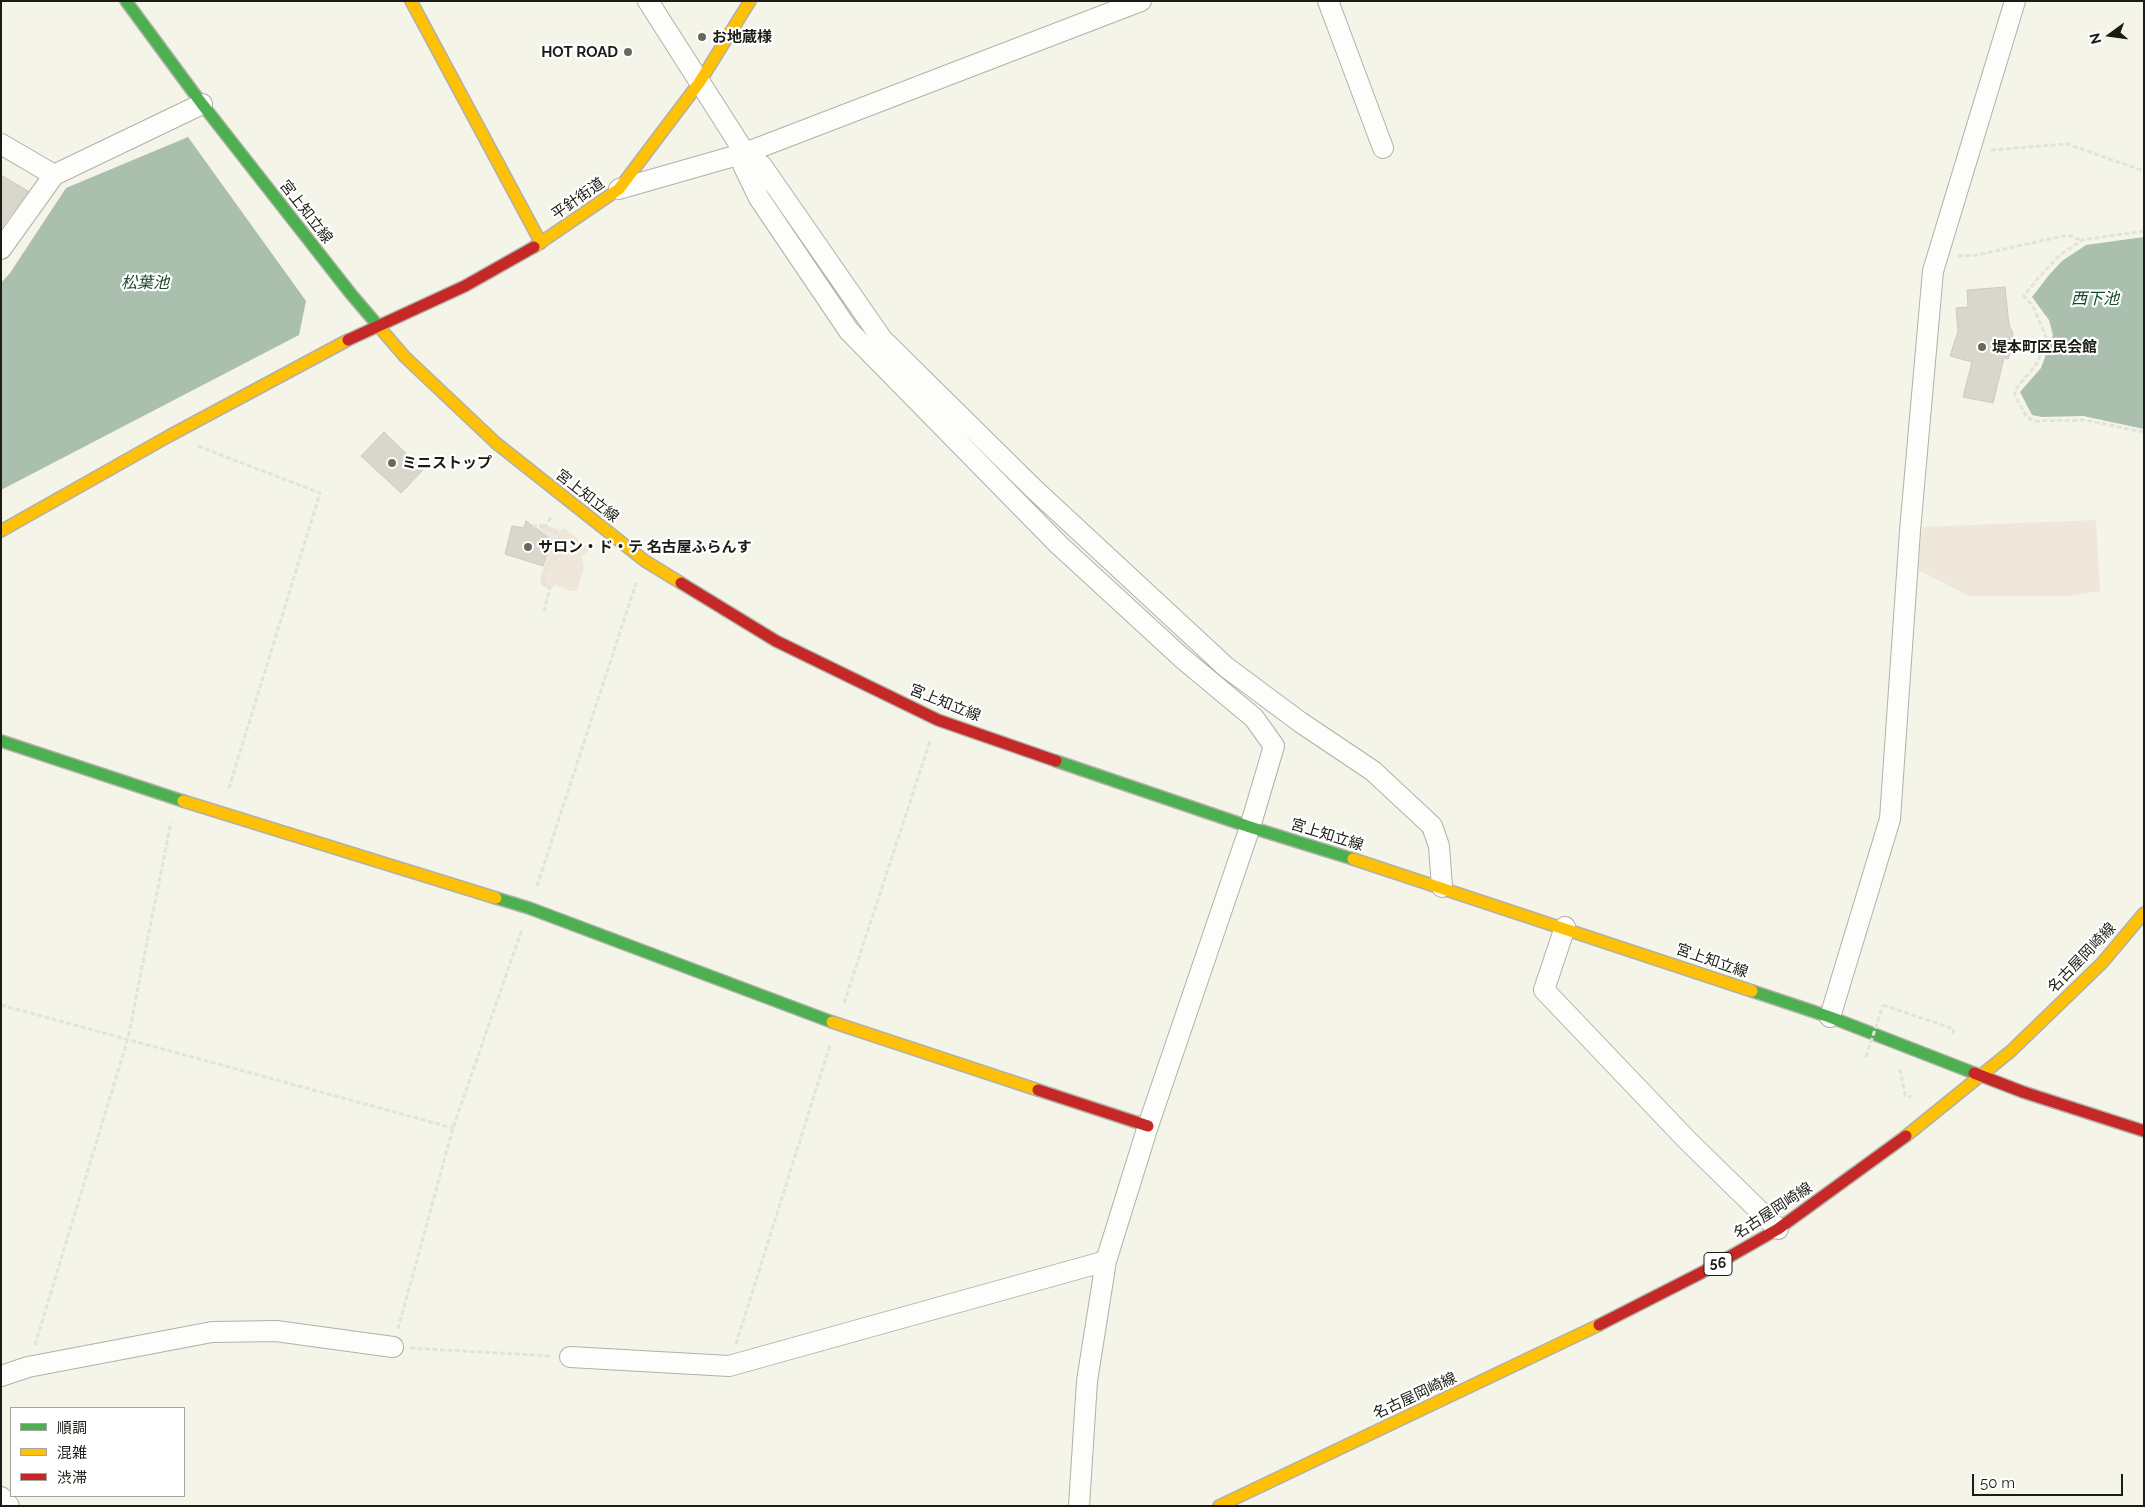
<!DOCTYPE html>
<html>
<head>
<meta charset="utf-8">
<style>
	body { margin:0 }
	#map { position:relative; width:2145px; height:1507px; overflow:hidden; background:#f4f5e8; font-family:Raleway,"Noto Sans JP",sans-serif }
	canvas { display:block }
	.frame { position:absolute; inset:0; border:2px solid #1b1c13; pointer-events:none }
	.legend { position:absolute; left:10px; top:1407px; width:175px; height:90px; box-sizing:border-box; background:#fff; border:1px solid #a4a4a1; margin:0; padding:6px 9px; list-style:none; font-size:15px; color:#1b1c13 }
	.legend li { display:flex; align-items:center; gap:10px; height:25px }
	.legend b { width:25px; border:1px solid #a4a4a1 }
	.north { position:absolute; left:2085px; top:10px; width:50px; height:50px; -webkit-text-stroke:4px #fff; paint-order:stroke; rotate:256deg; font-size:14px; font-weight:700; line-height:20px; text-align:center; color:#1b1c13 }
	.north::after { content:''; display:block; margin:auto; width:18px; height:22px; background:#1b1c13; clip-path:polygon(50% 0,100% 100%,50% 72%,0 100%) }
	.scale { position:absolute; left:1972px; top:1474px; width:151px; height:22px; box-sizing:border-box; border:2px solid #1b1c13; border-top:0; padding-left:6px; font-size:15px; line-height:18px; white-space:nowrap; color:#1b1c13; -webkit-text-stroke:4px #fff; paint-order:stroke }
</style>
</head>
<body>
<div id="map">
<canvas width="2145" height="1507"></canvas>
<div class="frame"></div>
<ul class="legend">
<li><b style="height:6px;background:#4caf50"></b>順調</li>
<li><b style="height:6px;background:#ffc107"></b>混雑</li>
<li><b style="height:6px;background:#c62828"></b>渋滞</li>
</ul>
<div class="north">N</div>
<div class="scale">50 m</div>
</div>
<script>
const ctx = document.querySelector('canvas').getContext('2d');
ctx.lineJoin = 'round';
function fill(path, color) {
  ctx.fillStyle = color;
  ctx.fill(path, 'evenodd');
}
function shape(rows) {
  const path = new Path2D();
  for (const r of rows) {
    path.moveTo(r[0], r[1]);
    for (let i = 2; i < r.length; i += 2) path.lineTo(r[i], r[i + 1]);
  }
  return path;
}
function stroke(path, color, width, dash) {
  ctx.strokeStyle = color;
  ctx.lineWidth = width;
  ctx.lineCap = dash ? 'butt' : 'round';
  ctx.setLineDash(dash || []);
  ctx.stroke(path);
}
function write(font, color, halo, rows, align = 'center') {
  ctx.font = font + ' Raleway,"Noto Sans JP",sans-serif';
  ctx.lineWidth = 4.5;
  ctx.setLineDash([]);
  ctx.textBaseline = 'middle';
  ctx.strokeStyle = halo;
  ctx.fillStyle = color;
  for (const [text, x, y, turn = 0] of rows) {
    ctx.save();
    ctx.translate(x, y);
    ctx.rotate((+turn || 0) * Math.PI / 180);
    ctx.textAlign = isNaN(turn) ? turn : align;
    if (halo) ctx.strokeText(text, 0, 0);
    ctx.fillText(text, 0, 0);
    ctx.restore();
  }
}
const green = shape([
	[2096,520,2100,591,2069,596,1969,596,1918,570,1922,527],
	[540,523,560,530,564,528,590,549,582,557,584,568,577,591,571,591,555,585,552,589,547,589,540,583,541,574,553,541,539,529]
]);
const water = shape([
	[188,137,306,301,299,335,1,490,1,283,10,273,66,188],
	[2144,237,2144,429,2083,416,2042,417,2032,415,2020,392,2041,368,2053,335,2049,320,2032,297,2049,275,2062,261,2086,245]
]);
const building = shape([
	[1,175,28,191,1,228,1,175],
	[2005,287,2009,325,2013,333,2011,351,2008,359,2004,358,1993,403,1963,397,1972,362,1950,356,1958,331,1956,308,1968,307,1967,290,2005,287],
	[384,432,423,470,401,493,361,456,384,432],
	[526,521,552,540,543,566,505,554,512,526,524,528,526,521]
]);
const path = shape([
	[1991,150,2067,144,2144,171],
	[2144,231,2082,240,2060,255,2039,277,2024,296,2033,306,2046,337,2038,362,2015,390,2015,396,2027,417,2034,421,2084,420,2144,432],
	[1958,256,1977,255,2068,235,2081,240],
	[198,446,320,493,228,791],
	[532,526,540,526,556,532,561,541,559,555,549,564,542,581,544,585,550,587,544,611],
	[544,528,552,516],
	[537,886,636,583],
	[844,1003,930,741],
	[1,1005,453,1128],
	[1883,1005,1954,1029,1953,1034],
	[1900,1069,1905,1095,1911,1097],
	[398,1329,453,1128,522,929],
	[736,1344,830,1045],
	[35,1345,128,1038,171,822],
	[410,1348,551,1356]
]);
const street = shape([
	[648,1,745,153,743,165,759,198,849,331,1059,545,1182,658,1254,718,1274,746,1250,827,1148,1126,1106,1261,1087,1381,1079,1506],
	[1328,1,1383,148],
	[1,144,54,175],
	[745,153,762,166,882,339,1034,489,1226,667,1300,722,1373,771,1432,826,1439,846,1442,887],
	[619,189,745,153,1141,1],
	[1,249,54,175,202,104],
	[1565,927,1544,990,1687,1140,1778,1229],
	[1830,1017,1890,819,1910,531,1933,271,2015,1],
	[570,1357,729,1366,1106,1261],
	[1,1376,28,1367,212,1332,276,1331,393,1347],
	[1,1497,9,1506]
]);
const fast = shape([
	[126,1,202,104,351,294,380,328],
	[1,741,183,801],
	[1056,761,1250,827,1353,859],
	[496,898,529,908,832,1022],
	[1752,991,1830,1017,1974,1073]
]);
const slow = shape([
	[411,1,541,243],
	[534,247,619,189,699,83,750,1],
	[380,328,405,357,496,443,645,561,681,583],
	[1,531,169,436,348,340],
	[183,801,496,898],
	[1353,859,1752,991],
	[832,1022,1038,1090],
	[1906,1136,2011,1051,2102,963,2144,913],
	[1219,1506,1599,1325]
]);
const jam = shape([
	[348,340,465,286,534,247],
	[681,583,776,641,938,720,1056,761],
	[1974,1073,2023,1092,2144,1131],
	[1038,1090,1148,1126],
	[1599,1325,1701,1273,1778,1229,1906,1136]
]);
const pathBridge = shape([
	[1866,1057,1883,1005]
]);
const markers = [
	[702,37,5,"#67685e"],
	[628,52,5,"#67685e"],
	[1982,347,5,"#67685e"],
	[392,463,5,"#67685e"],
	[528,547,5,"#67685e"]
];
const shields = [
	[1718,1264,28]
];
const shieldNames = [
	["56",1718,1264]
];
const poiNames = [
	["お地蔵様",712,37],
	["HOT ROAD",618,52,"right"],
	["堤本町区民会館",1992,347],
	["ミニストップ",402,463],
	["サロン・ド・テ 名古屋ふらんす",538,547]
];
const streetNames = [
	["平針街道",578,199,-35],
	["宮上知立線",306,212,52],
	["宮上知立線",587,496,38],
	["宮上知立線",945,703,22],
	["宮上知立線",1327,835,17],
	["名古屋岡崎線",2082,958,-46],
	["宮上知立線",1712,961,19],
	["名古屋岡崎線",1773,1211,-33],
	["名古屋岡崎線",1415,1396,-25]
];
const waterNames = [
	["松葉池",145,283],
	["西下池",2095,299]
];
fill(green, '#efe7d9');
fill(water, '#aabfad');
fill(building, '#d9d7cb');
stroke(building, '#cbcac0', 1);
stroke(street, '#b0b1a7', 22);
stroke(fast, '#b0b1a7', 14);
stroke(slow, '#b0b1a7', 14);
stroke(jam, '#b0b1a7', 14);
stroke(path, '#e2e2df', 3, [5, 2.5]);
stroke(street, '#fdfefc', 20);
stroke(fast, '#4caf50', 11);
stroke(slow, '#ffc107', 11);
stroke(jam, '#c62828', 11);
stroke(pathBridge, '#e2e2df', 3, [5, 2.5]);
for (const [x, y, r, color] of markers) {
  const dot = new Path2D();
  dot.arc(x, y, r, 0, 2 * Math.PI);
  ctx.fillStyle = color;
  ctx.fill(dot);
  stroke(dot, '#fff', 2);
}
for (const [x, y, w] of shields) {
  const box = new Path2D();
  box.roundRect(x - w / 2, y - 11.5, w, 23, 4);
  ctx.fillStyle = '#fff';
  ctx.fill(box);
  stroke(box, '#1b1c13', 1);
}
write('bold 14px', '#1b1c13', null, shieldNames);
write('bold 15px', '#1b1c13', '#fff', poiNames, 'left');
write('15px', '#1b1c13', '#fff', streetNames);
write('italic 16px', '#15492c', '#fff', waterNames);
</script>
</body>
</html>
